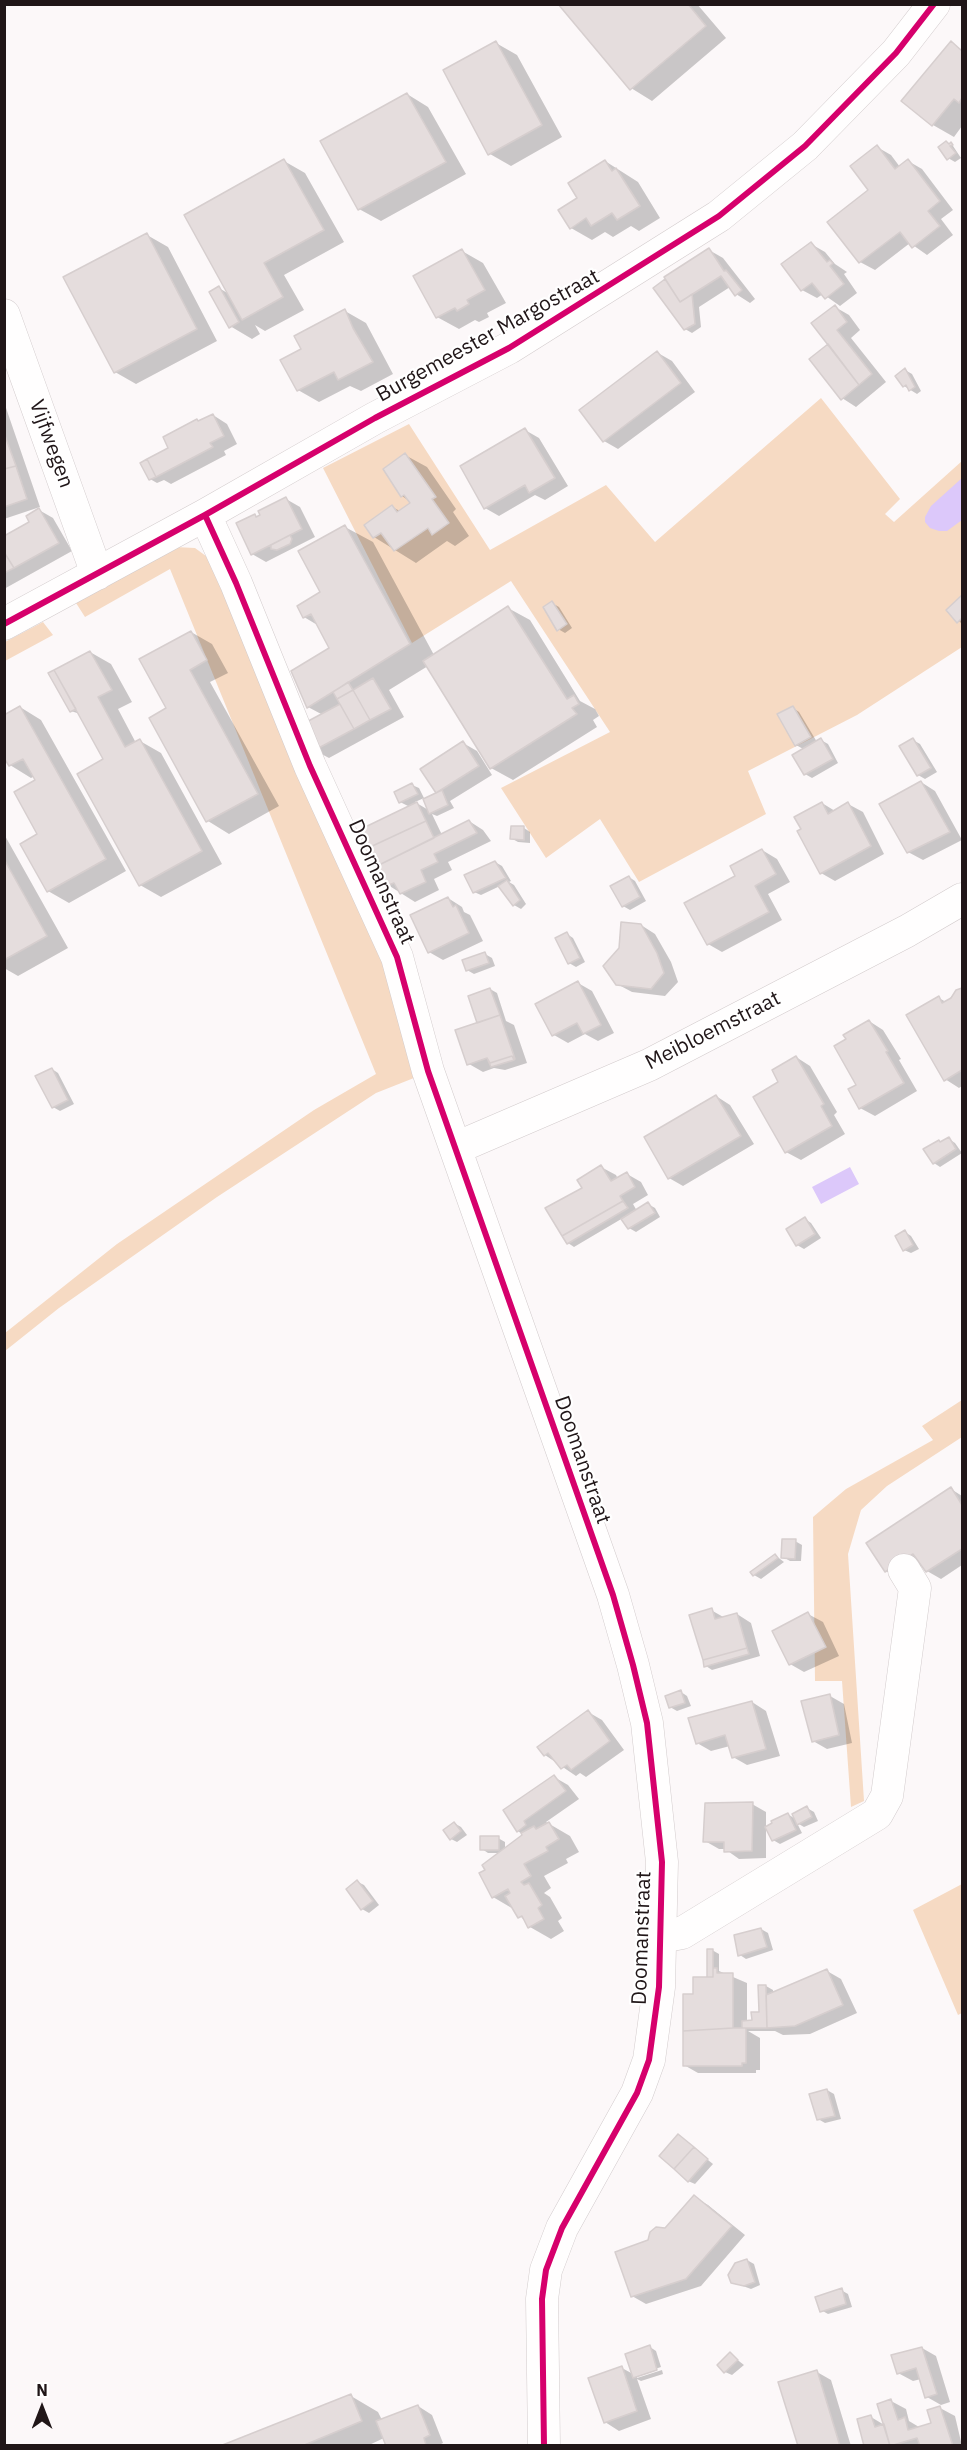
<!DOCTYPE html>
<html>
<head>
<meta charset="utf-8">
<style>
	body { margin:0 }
	#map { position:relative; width:967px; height:2450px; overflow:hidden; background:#fcf8f9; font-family:"IBM Plex Sans",sans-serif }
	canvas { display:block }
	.frame { position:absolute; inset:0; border:6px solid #201618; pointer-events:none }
	.north { position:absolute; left:12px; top:2378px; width:60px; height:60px; -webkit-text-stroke:4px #fff; paint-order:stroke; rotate:0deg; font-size:16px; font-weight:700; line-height:24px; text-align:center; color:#201618 }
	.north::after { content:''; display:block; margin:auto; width:21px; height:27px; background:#201618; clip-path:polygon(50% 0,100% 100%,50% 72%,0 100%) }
</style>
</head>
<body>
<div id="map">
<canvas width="967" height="2450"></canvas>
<div class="frame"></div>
<div class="north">N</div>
</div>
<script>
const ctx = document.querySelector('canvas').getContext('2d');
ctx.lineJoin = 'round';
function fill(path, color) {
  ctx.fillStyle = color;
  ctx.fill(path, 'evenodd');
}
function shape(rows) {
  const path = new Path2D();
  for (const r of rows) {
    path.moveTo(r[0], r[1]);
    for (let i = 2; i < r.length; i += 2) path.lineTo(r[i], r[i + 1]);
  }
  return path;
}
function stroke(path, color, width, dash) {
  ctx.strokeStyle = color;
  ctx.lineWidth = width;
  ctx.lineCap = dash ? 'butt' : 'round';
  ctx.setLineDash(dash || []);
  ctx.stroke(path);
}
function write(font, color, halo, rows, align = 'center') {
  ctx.font = font + ' "IBM Plex Sans",sans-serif';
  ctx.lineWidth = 4.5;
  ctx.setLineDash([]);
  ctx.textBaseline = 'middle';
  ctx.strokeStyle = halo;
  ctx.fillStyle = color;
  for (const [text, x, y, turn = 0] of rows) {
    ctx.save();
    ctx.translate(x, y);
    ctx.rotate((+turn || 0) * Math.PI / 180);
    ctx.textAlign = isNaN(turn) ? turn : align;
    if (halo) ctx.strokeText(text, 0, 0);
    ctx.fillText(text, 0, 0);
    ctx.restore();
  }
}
const green = shape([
	[821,398,900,499,885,514,894,522,962,461,962,647,857,715,748,771,766,814,639,882,600,819,546,858,501,788,610,732,511,581,412,643,323,468,409,424,490,550,606,485,655,542],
	[175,547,195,548,210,559,380,952,419,1076,376,1093,217,1197,59,1308,5,1351,5,1333,117,1244,314,1110,376,1074,170,569,85,617,76,603],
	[43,622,53,635,5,661,5,642],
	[962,1400,962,1437,887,1486,861,1510,848,1554,864,1801,851,1807,842,1681,815,1681,813,1517,846,1489,933,1440,922,1426],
	[962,1884,962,2013,958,2015,913,1910]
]);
const water = shape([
	[962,478,962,520,947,531,939,531,930,528,925,522,925,517,931,506],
	[850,1167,859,1184,821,1204,812,1187]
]);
const shadow = shape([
	[560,4,697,4,726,38,652,101,631,88],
	[496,43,517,55,562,137,511,166,490,154],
	[951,43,962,50,962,126,954,137,933,125],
	[407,94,428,107,466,174,381,221,359,209],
	[946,142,953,146,961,158,955,162,948,158],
	[877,147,891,155,900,167,908,161,922,169,953,210,941,219,953,235,927,255,910,243,875,270,860,262,829,222,870,190],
	[284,161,305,173,344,242,284,275,304,310,265,331,255,325,260,334,252,339,230,326,219,288,229,294],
	[605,161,638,182,660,218,639,231,631,226,613,237,605,232,592,240,571,228,579,199],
	[147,235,168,247,217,341,136,384,115,372],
	[811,244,825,252,835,264,847,272,844,274,857,293,840,306,823,294,817,298,802,290],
	[709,250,723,258,755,299,750,303,736,294,730,287,699,307,701,327,692,333,685,329,665,280,670,283],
	[462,251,483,263,506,303,487,313,489,317,479,322,475,320,459,329,437,317],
	[835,307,849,315,860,330,851,338,886,382,856,407,842,398,830,345],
	[345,311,366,323,393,374,361,391,350,386,319,402,298,390,303,350],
	[658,353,672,361,695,392,618,449,604,441],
	[905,370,912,374,921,391,917,394,904,386],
	[4,402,40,507,4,519],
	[213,415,227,424,237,444,224,451,226,455,171,484,164,480,157,483,150,479,199,422],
	[525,430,539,438,568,486,545,500,535,495,499,516,485,508],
	[405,455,427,467,456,509,453,512,469,536,455,546,447,541,416,563,374,537,392,507,400,511,412,503,402,496],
	[286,499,300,507,315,537,266,562,252,554,255,516,258,518],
	[39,510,53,518,72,551,4,589,4,537,31,523],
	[345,527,373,542,434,655,508,608,530,620,580,701,595,709,599,716,593,720,597,727,513,780,491,768,428,666,389,690,404,717,329,758,314,750,323,715,308,707,331,648,319,626,304,617,322,593],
	[962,597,962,624,948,610],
	[552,603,559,607,572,628,565,633,558,629],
	[191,632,212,644,228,673,210,682,279,806,229,834,208,821,151,719,168,709],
	[90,652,111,664,132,702,118,709,136,743,140,741,161,753,222,864,161,897,140,885,105,760,80,714,71,711],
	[20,707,41,720,126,871,69,903,48,891,40,834,37,780,35,776,31,778,10,765],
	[793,708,799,712,817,742,821,740,828,744,838,763,812,778,805,774,805,750,796,745],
	[913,740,920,744,937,772,925,779,918,775],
	[463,743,477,751,492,775,450,801,454,808,437,816,432,814,442,835,469,821,483,830,491,841,448,862,452,870,434,879,439,890,415,902,388,885,410,807,400,802,412,785,419,788,425,800,438,794,422,769],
	[424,798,430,811,415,802],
	[921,782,935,791,962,840,923,860,908,852],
	[822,803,835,811,848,804,863,812,884,854,835,881,821,873,803,830],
	[524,828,530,832,530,843,518,842,511,838],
	[4,834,68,948,18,976,4,968],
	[762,850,777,859,790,882,768,894,782,920,722,952,708,944,737,876],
	[495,862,502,866,511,881,509,882,514,885,526,904,521,909,514,905,500,886,481,895,474,892],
	[629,877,635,881,646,901,630,910,623,906],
	[448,898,462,907,464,912,470,915,483,941,443,960,429,952],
	[641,925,655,934,671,962,678,982,665,996,632,992,617,984],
	[567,934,573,938,585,962,576,967,569,963],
	[485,954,492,958,495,966,474,974,467,970],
	[578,983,592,991,614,1033,598,1041,585,1034,568,1043,554,1035],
	[490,989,497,993,506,1021,514,1025,527,1063,505,1070,494,1068,483,1072,469,1064],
	[962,991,962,1086,959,1088,945,1079,939,998,946,1002,954,994],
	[869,1021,883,1030,901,1059,899,1060,917,1091,875,1116,860,1108,858,1086],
	[796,1057,810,1066,837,1112,834,1115,845,1134,801,1160,786,1152,780,1082],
	[52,1069,58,1073,74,1104,60,1111,53,1107],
	[716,1096,730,1105,754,1144,683,1186,669,1178],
	[949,1139,955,1143,962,1153,940,1167,934,1163,942,1143],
	[601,1167,616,1175,618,1179,627,1174,641,1182,648,1195,633,1204,637,1211,648,1204,655,1208,660,1217,636,1232,629,1228,623,1218,574,1247,568,1243,584,1189],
	[805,1219,811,1223,821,1238,804,1249,797,1245],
	[905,1232,911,1236,919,1249,911,1253,904,1250],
	[951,1489,962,1496,962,1565,941,1579,927,1571,922,1565,901,1579,886,1571],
	[795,1541,802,1545,801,1561,790,1561,783,1557],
	[775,1555,784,1562,761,1579,754,1575],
	[711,1610,725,1618,737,1614,751,1623,760,1656,712,1670,706,1666],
	[808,1614,823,1622,839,1656,804,1672,790,1664],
	[681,1692,687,1696,691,1706,677,1711,670,1707],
	[830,1696,844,1704,852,1743,827,1749,813,1741],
	[752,1702,766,1711,780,1756,747,1765,733,1757,730,1746,711,1751,697,1743],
	[588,1712,602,1720,624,1750,586,1777,580,1773,576,1776,545,1755],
	[554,1777,568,1785,579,1799,546,1822,570,1836,579,1852,566,1859,568,1863,544,1876,551,1888,544,1893,550,1897,562,1918,558,1921,564,1931,551,1939,530,1927,515,1910,493,1897,487,1871,501,1853,488,1853,482,1849,498,1838,505,1842,505,1849,523,1835,518,1831,505,1811],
	[752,1804,766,1812,766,1858,739,1859,725,1849,719,1849,705,1841],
	[807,1808,814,1812,818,1821,804,1827,797,1823,802,1833,780,1844,773,1840,788,1814,795,1819],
	[454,1823,461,1827,467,1835,457,1842,451,1839],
	[358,1882,364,1885,379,1905,369,1913,362,1909],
	[761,1929,768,1933,773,1950,746,1959,740,1955],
	[712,1950,719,1954,719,1971,747,1983,747,2022,753,2021,760,2014,760,1986,766,1986,773,1990,773,1994,827,1971,841,1979,857,2013,810,2034,783,2035,775,2031,748,2031,760,2038,760,2070,756,2070,756,2073,698,2073,684,2065,694,1996,713,1978],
	[827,2090,834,2094,841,2119,825,2123,818,2119],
	[678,2136,713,2164,695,2184,688,2181],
	[694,2197,708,2205,745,2235,701,2286,646,2304,632,2296,650,2242,666,2230],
	[747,2260,754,2264,760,2285,751,2289,732,2282],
	[841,2290,848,2294,852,2307,828,2314,821,2310],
	[650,2347,656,2351,661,2367,637,2375,637,2378,662,2370,663,2374,641,2381,637,2379,651,2419,619,2431,605,2422,622,2368,633,2374],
	[922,2348,936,2356,950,2402,941,2405,927,2397,921,2379,913,2381,898,2373],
	[730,2354,744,2365,732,2375,725,2372],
	[817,2372,831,2380,851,2446,799,2446],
	[351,2396,378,2412,382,2420,418,2406,432,2415,443,2443,437,2446,387,2446,384,2438,367,2446,224,2446],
	[891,2401,906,2409,909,2421,919,2427,933,2424,940,2408,955,2416,962,2446,866,2446,871,2417,886,2426]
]);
const building = shape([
	[558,4,688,4,706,26,630,90,558,4],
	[496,41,542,125,488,155,443,70,496,41],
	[951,41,962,51,962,98,959,103,954,99,932,126,901,101,951,41],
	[407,93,446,162,358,210,320,141,407,93],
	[946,141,949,144,951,142,953,145,950,146,956,153,947,160,938,147,946,141],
	[877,145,895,169,908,159,940,201,928,211,940,226,912,248,900,232,859,263,827,222,868,190,850,166,877,145],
	[284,159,324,230,264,263,283,297,242,320,184,215,284,159],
	[605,160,612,171,616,168,640,206,617,220,612,213,591,226,586,218,570,229,558,210,577,198,568,183,605,160],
	[147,233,197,329,114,373,63,277,147,233],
	[811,242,827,262,830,260,833,263,830,266,844,284,825,299,812,283,801,291,781,264,811,242],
	[709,248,724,271,726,270,742,290,735,296,721,276,680,302,664,277,709,248],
	[462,249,485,290,467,300,469,304,457,311,455,308,436,318,413,276,462,249],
	[665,279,680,302,692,294,695,324,684,330,653,288,665,279],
	[219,286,239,322,229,328,209,292,219,286],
	[835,305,847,322,837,330,872,374,859,385,811,323,835,305],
	[345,309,353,328,373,362,338,380,334,372,297,391,280,360,301,349,294,336,345,309],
	[828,344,859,385,841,400,809,359,828,344],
	[657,351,681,383,603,442,579,410,657,351],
	[905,368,915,387,909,391,906,385,903,387,895,376,905,368],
	[213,414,224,436,210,443,213,447,156,477,147,459,168,448,163,437,197,419,198,421,213,414],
	[525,428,555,478,529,493,525,485,484,509,460,466,525,428],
	[4,433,16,466,4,469,4,433],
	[405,453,436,497,432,499,449,523,432,535,428,528,394,551,381,533,373,538,364,525,392,505,397,512,410,503,404,495,401,497,383,469,405,453],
	[147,459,156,477,149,480,140,463,147,459],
	[16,466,27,499,4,507,4,469,16,466],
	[286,497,302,529,251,555,236,523,255,514,256,517,260,515,258,511,286,497],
	[39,508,59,543,14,568,4,552,4,536,29,522,26,516,39,508],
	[345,525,410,644,307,708,291,671,329,648,311,614,303,618,297,606,320,592,298,551,345,525],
	[290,535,292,539,290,544,277,550,271,549,271,545,290,535],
	[4,552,14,568,4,573,4,552],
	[962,595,962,618,957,623,946,610,962,595],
	[552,601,567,624,557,631,543,607,552,601],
	[508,606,567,699,574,695,579,704,572,708,577,714,490,769,423,661,508,606],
	[191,631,207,660,190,670,258,794,206,822,149,718,166,708,139,659,191,631],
	[90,651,112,690,98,697,125,747,140,739,202,851,139,886,77,774,103,759,54,670,90,651],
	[54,670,76,709,70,712,48,673,54,670],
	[373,678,391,709,370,720,353,690,373,678],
	[348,682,353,690,337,699,333,692,348,682],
	[353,690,370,720,354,729,337,699,353,690],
	[340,704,354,729,313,751,299,726,340,704],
	[20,706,106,859,47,892,20,844,37,834,14,792,35,780,23,759,9,766,4,758,4,715,20,706],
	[793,706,811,737,795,746,777,714,793,706],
	[821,738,833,759,804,775,792,755,821,738],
	[913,738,931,768,917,776,899,746,913,738],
	[463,741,479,766,436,793,420,769,463,741],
	[921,781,950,832,907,853,879,804,921,781],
	[412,783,418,794,399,803,394,792,412,783],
	[442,790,448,805,429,814,423,799,442,790],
	[417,802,426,821,368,848,359,830,417,802],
	[822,802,828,814,848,802,871,846,820,874,797,831,801,829,794,817,822,802],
	[469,820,477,833,434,854,438,862,421,870,426,882,400,894,394,883,386,886,377,866,469,820],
	[426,821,434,838,377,866,368,848,426,821],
	[511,826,524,826,524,840,510,839,511,826],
	[762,849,776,874,755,886,769,912,707,945,684,903,735,876,730,866,762,849],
	[4,859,47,936,4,960,4,859],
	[495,861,506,878,473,893,464,875,495,861],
	[629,876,640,897,622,907,610,886,629,876],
	[507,880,520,900,513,906,498,886,507,880],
	[448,897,453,907,456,905,469,933,428,953,410,915,448,897],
	[621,922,641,924,657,953,664,973,651,989,616,985,603,966,619,948,621,922],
	[567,932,580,958,568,964,555,938,567,932],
	[485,952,489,963,466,971,462,960,485,952],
	[578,981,601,1025,583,1034,577,1023,552,1036,535,1004,578,981],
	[490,988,500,1015,477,1023,468,996,490,988],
	[962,988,962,1070,944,1081,906,1015,939,996,942,1003,951,998,956,990,962,988],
	[500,1015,515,1059,512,1056,490,1063,487,1058,467,1065,455,1030,500,1015],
	[869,1020,888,1051,886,1052,904,1083,859,1109,848,1089,856,1085,834,1046,846,1039,843,1035,869,1020],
	[512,1056,514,1060,491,1067,487,1058,490,1063,512,1056],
	[796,1056,824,1104,821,1106,832,1126,785,1153,753,1097,778,1082,772,1070,796,1056],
	[52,1068,68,1100,52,1108,35,1076,52,1068],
	[716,1095,741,1136,668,1179,644,1137,716,1095],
	[949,1137,956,1149,933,1164,923,1149,939,1140,940,1142,949,1137],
	[601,1165,611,1181,627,1172,635,1187,620,1196,623,1201,562,1236,545,1208,582,1188,577,1180,601,1165],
	[623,1201,628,1208,567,1244,562,1236,623,1201],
	[648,1202,655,1213,628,1229,621,1219,648,1202],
	[805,1217,815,1234,796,1246,786,1229,805,1217],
	[905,1230,913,1245,903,1251,895,1236,905,1230],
	[951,1487,962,1505,962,1549,926,1572,913,1554,885,1572,866,1543,951,1487],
	[782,1539,796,1539,795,1559,781,1558,782,1539],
	[775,1554,778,1558,753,1576,750,1572,775,1554],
	[712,1608,715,1619,737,1613,747,1648,703,1660,689,1615,712,1608],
	[808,1612,826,1647,789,1665,772,1631,808,1612],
	[747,1648,749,1654,704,1667,703,1660,747,1648],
	[681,1690,685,1703,669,1708,665,1696,681,1690],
	[830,1694,839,1735,812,1742,801,1701,830,1694],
	[752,1701,766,1749,732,1758,725,1735,696,1744,688,1718,752,1701],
	[588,1710,610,1741,571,1770,567,1765,561,1769,548,1753,544,1756,537,1747,588,1710],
	[554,1775,566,1791,524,1821,526,1825,517,1832,503,1810,554,1775],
	[753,1802,752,1851,724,1852,724,1842,703,1842,705,1803,753,1802],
	[807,1806,812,1817,797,1825,792,1814,807,1806],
	[788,1813,796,1830,772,1841,765,1827,772,1823,771,1821,788,1813],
	[454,1822,461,1831,450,1840,443,1830,454,1822],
	[549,1822,559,1839,546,1847,548,1851,524,1864,531,1876,521,1882,524,1885,529,1883,542,1905,538,1908,544,1919,528,1928,522,1916,518,1918,505,1896,510,1893,508,1889,492,1898,479,1873,485,1870,482,1865,522,1835,521,1833,534,1826,536,1829,549,1822],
	[480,1836,499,1836,499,1850,480,1850,480,1836],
	[357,1880,373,1901,361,1910,346,1889,357,1880],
	[761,1928,767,1947,738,1956,734,1935,761,1928],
	[707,1949,713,1949,713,1977,707,1977,707,1949],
	[713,1968,717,1968,717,1973,733,1973,733,2028,683,2031,683,1994,693,1994,693,1977,713,1977,713,1968],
	[827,1969,843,2005,795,2026,767,2028,766,1995,827,1969],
	[758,1985,766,1985,767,2028,742,2028,742,2021,752,2020,751,2012,759,2012,758,1985],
	[733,2028,746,2028,746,2063,742,2063,742,2066,683,2066,683,2031,733,2028],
	[827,2089,835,2116,817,2120,809,2094,827,2089],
	[678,2134,694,2147,674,2169,659,2156,678,2134],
	[694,2147,708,2159,688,2182,674,2169,694,2147],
	[694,2195,732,2226,686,2279,631,2297,615,2252,648,2240,650,2232,656,2227,665,2228,694,2195],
	[747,2259,755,2282,744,2286,731,2283,728,2275,735,2263,747,2259],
	[842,2288,846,2304,820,2312,815,2297,842,2288],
	[650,2345,657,2370,633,2378,625,2354,650,2345],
	[922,2347,937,2394,925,2398,916,2368,897,2374,891,2355,922,2347],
	[730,2352,738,2360,724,2373,717,2365,730,2352],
	[622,2366,637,2411,604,2423,588,2378,622,2366],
	[817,2370,840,2446,798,2446,778,2382,817,2370],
	[351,2394,362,2421,302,2446,220,2446,351,2394],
	[891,2399,898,2420,905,2417,908,2430,931,2423,927,2410,940,2406,953,2446,920,2446,917,2438,890,2446,877,2404,891,2399],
	[418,2405,430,2435,424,2438,426,2445,429,2446,386,2446,376,2421,418,2405],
	[871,2415,875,2427,884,2424,890,2446,864,2446,857,2419,871,2415]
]);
const minor = shape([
	[4,315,97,574],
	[205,515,236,583,310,766,397,957,428,1071,613,1595,633,1665,647,1723,662,1862,659,1987,649,2060,637,2093,562,2228,546,2270,542,2299,544,2446],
	[4,624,205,515,375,418,509,348,719,216,805,146,896,53,934,4],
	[456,1148,649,1065,907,931,962,899],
	[661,1937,682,1933,877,1814,887,1796,915,1588,904,1570]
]);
const cycleway = shape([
	[205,515,236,583,310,766,397,957,428,1071,613,1595,633,1665,647,1723,662,1862,659,1987,649,2060,637,2093,562,2228,546,2270,542,2299,544,2446],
	[4,624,205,515,375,418,509,348,719,216,805,146,896,53,934,4]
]);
const streetNames = [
	["Burgemeester Margostraat",488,336,-29],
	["Vijfwegen",51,444,70],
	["Doomanstraat",381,882,66],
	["Meibloemstraat",713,1031,-27],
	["Doomanstraat",582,1460,71],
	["Doomanstraat",642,1938,-88]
];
fill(green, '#f6dac3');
fill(water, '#dcc8fa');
fill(shadow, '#0003');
fill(building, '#e5dddd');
stroke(building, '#d6cece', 1.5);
stroke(minor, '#d2cbcc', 33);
stroke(minor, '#fffefe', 32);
stroke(cycleway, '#d6006c', 6);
write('21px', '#201618', '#fff', streetNames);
</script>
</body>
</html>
